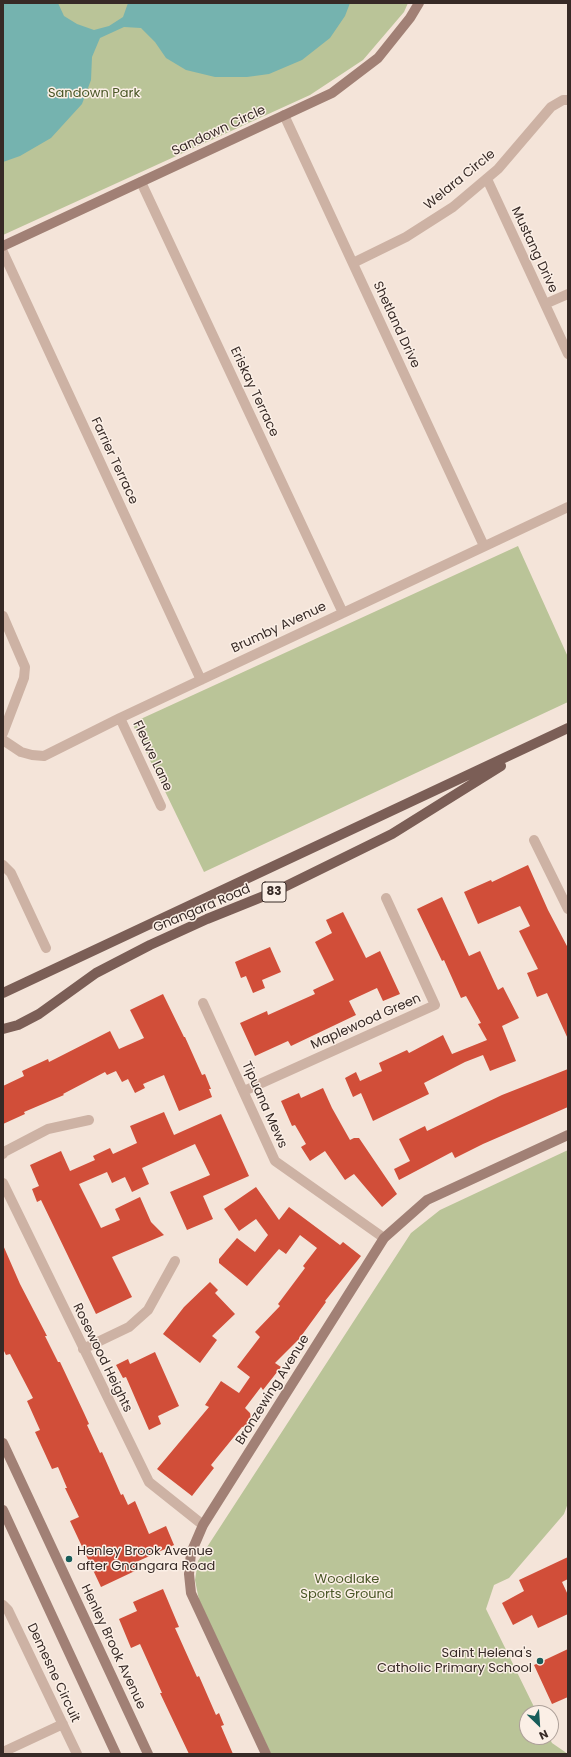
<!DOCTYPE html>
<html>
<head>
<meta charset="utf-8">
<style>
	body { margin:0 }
	#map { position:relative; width:571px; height:1757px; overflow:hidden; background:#f4e4d9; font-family:Poppins,sans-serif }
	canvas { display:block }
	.frame { position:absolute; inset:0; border:4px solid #372a26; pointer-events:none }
	.north { position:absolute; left:519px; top:1705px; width:40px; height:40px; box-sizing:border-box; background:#fbefe6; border:1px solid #ada099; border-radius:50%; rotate:155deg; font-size:11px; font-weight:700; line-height:16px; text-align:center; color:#372a26 }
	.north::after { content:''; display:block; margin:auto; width:14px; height:18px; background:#185d5a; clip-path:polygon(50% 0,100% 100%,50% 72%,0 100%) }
</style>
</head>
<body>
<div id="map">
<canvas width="571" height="1757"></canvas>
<div class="frame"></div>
<div class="north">N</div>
</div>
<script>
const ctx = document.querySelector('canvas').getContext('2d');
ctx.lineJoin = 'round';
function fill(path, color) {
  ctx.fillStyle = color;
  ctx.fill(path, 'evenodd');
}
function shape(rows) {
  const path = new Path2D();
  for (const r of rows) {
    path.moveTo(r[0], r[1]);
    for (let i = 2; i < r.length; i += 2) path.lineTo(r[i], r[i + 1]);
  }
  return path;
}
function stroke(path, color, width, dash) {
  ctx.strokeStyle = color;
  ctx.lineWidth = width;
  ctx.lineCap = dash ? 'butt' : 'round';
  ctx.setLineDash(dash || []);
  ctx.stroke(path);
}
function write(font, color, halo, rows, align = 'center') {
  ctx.font = font + ' Poppins,sans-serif';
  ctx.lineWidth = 3;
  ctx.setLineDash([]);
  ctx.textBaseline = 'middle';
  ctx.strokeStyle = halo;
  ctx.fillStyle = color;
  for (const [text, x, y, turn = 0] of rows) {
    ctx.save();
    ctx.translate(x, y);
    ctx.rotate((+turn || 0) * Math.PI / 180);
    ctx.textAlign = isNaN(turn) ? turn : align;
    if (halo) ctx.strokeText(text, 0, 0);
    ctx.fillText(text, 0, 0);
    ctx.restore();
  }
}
const green = shape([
	[3,3,408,3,404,12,363,60,310,95,3,235],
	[518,546,568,657,568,702,204,872,132,723],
	[568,1150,568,1503,564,1514,509,1578,494,1585,486,1609,537,1713,527,1713,527,1737,549,1737,552,1743,568,1754,271,1754,199,1600,195,1580,198,1561,411,1233,440,1210]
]);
const water = shape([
	[3,3,58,3,64,16,77,24,94,30,109,26,123,17,128,3,350,3,345,16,330,38,302,60,269,74,247,77,215,77,186,70,166,58,155,42,141,28,124,27,100,38,92,57,91,80,82,104,51,138,20,156,3,162]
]);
const building = shape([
	[528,865,548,910,568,948,568,1039,547,993,537,997,527,973,538,969,519,931,530,926,520,906,478,924,464,892,491,880,492,882],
	[442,897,469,956,480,951,498,990,503,987,519,1018,502,1026,516,1061,490,1071,483,1055,465,1062,424,1083,429,1094,373,1121,361,1093,353,1097,345,1078,356,1072,360,1081,382,1071,379,1063,407,1050,409,1053,443,1035,452,1054,487,1040,478,1024,481,1023,466,996,461,998,444,960,442,961,417,909],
	[343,912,366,958,380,951,400,994,383,1001,377,988,349,1001,356,1015,291,1046,288,1041,255,1056,240,1023,267,1011,268,1015,315,994,313,990,334,980,315,942,332,933,326,920],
	[270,947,281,972,262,980,265,988,253,993,246,976,241,978,235,962],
	[163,994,184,1037,185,1037,202,1075,205,1074,211,1089,209,1089,212,1097,179,1111,164,1075,143,1084,145,1088,135,1093,128,1079,122,1082,116,1071,107,1075,105,1072,63,1094,64,1095,24,1112,25,1114,3,1124,3,1086,24,1076,22,1071,48,1059,49,1062,110,1031,119,1049,144,1038,130,1010],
	[568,1069,568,1107,483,1144,455,1158,452,1152,399,1180,394,1169,410,1161,399,1139,425,1126,427,1131,502,1095],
	[323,1088,332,1108,350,1140,354,1138,359,1138,397,1194,382,1207,354,1174,345,1180,325,1151,310,1161,301,1147,306,1144,295,1125,292,1126,281,1101,299,1093,301,1098],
	[164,1112,174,1135,221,1114,249,1176,203,1196,213,1219,187,1230,170,1192,210,1175,195,1144,142,1168,149,1184,132,1192,125,1177,112,1183,107,1172,79,1184,101,1228,120,1220,115,1209,140,1197,151,1222,164,1235,112,1257,132,1297,96,1314,41,1200,37,1202,32,1189,39,1186,30,1165,61,1151,70,1171,95,1160,93,1156,110,1148,113,1154,137,1143,130,1126],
	[256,1187,279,1220,289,1207,340,1245,343,1242,361,1256,325,1301,326,1302,299,1339,275,1363,281,1367,263,1390,261,1387,245,1408,250,1413,252,1422,248,1426,242,1427,211,1465,214,1468,192,1496,157,1469,209,1407,205,1405,221,1381,239,1393,250,1377,237,1367,260,1337,255,1332,280,1306,278,1304,305,1268,303,1266,317,1248,300,1235,286,1254,279,1249,247,1286,219,1263,219,1259,237,1238,255,1252,268,1235,256,1219,239,1231,224,1209],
	[3,1245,20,1284,47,1336,45,1336,58,1362,60,1362,84,1413,89,1424,87,1425,100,1453,102,1452,121,1495,123,1494,128,1505,135,1501,149,1534,166,1526,174,1545,134,1563,137,1570,101,1587,70,1521,79,1517,65,1488,67,1488,58,1467,52,1469,35,1432,40,1430,27,1401,33,1398,10,1354,6,1355,3,1349],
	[210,1282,218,1290,215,1293,235,1314,212,1336,217,1340,200,1363,163,1334,184,1307],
	[155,1352,179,1406,158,1416,161,1424,149,1430,126,1377,123,1378,116,1365,128,1359,130,1364],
	[568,1557,568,1579,562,1582,568,1595,568,1614,538,1628,532,1615,513,1625,502,1603,524,1591,519,1580],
	[163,1589,179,1627,175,1628,197,1677,199,1676,216,1715,219,1713,224,1725,221,1726,233,1754,189,1754,160,1693,162,1693,140,1644,131,1648,119,1619,137,1611,133,1602],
	[568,1649,568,1697,552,1704,534,1665]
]);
const street = shape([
	[284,115,484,546],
	[487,179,568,354],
	[141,182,343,613],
	[3,252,201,680],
	[353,263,406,237,453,207,498,169,551,107,563,100,568,100],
	[545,304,568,294],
	[3,616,25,667,24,678,3,733],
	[120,718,161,806],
	[3,740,21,752,32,755,44,756,120,718,568,507],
	[534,840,568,909],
	[3,865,11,873,46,948],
	[203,1003,275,1161,384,1238],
	[244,1091,435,1005,386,898],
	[3,1154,4,1152,48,1129,89,1120],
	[3,1183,149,1482,203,1525],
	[83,1349,129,1327,148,1310,175,1261],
	[3,1605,8,1610,77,1754],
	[3,1752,63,1724]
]);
const secondary = shape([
	[3,246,332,93,378,58,410,18,419,3],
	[3,1443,148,1754],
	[3,1510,116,1754],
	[266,1754,191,1593,189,1574,191,1553,203,1525,384,1238,427,1200,568,1135]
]);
const primary = shape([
	[3,993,568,728],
	[3,1029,18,1025,39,1014,96,973,150,945,207,919,274,892,392,834,501,766]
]);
const markers = [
	[69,1559,4,"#185d5a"],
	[540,1661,4,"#185d5a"]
];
const shields = [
	[274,892,24]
];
const shieldNames = [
	["83",274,892]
];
const parkNames = [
	["Sandown Park",94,94],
	["Woodlake",347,1580],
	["Sports Ground",347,1595]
];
const streetNames = [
	["Sandown Circle",219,131,-25],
	["Welara Circle",460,180,-39],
	["Mustang Drive",534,250,65],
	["Shetland Drive",396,325,65],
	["Eriskay Terrace",254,392,65],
	["Farrier Terrace",114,461,65],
	["Brumby Avenue",279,628,-25],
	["Fleuve Lane",152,756,65],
	["Gnangara Road",202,909,-23],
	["Maplewood Green",366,1022,-24],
	["Tipuana Mews",264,1105,66],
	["Rosewood Heights",102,1358,64],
	["Bronzewing Avenue",273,1390,-58],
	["Henley Brook Avenue",113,1647,65],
	["Demesne Circuit",53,1673,65]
];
const poiNames = [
	["Henley Brook Avenue",77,1552],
	["after Gnangara Road",77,1567],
	["Saint Helena's",532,1654,"right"],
	["Catholic Primary School",532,1669,"right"]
];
fill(green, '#bac498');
fill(water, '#75b3af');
fill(building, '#d14e39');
stroke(street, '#cdb2a4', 10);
stroke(secondary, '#a18075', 10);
stroke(primary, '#7b5e56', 10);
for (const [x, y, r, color] of markers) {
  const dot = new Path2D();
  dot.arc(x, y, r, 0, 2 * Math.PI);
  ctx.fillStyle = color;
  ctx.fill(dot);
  stroke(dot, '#fbefe6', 1.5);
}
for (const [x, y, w] of shields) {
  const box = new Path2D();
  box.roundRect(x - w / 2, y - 10, w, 20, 3);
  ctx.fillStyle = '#fbefe6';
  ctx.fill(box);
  stroke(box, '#372a26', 1);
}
write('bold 12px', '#372a26', null, shieldNames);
write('13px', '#4b5828', '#fbefe6', parkNames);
write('13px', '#372a26', '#fbefe6', streetNames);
write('13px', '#372a26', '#fbefe6', poiNames, 'left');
</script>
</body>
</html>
